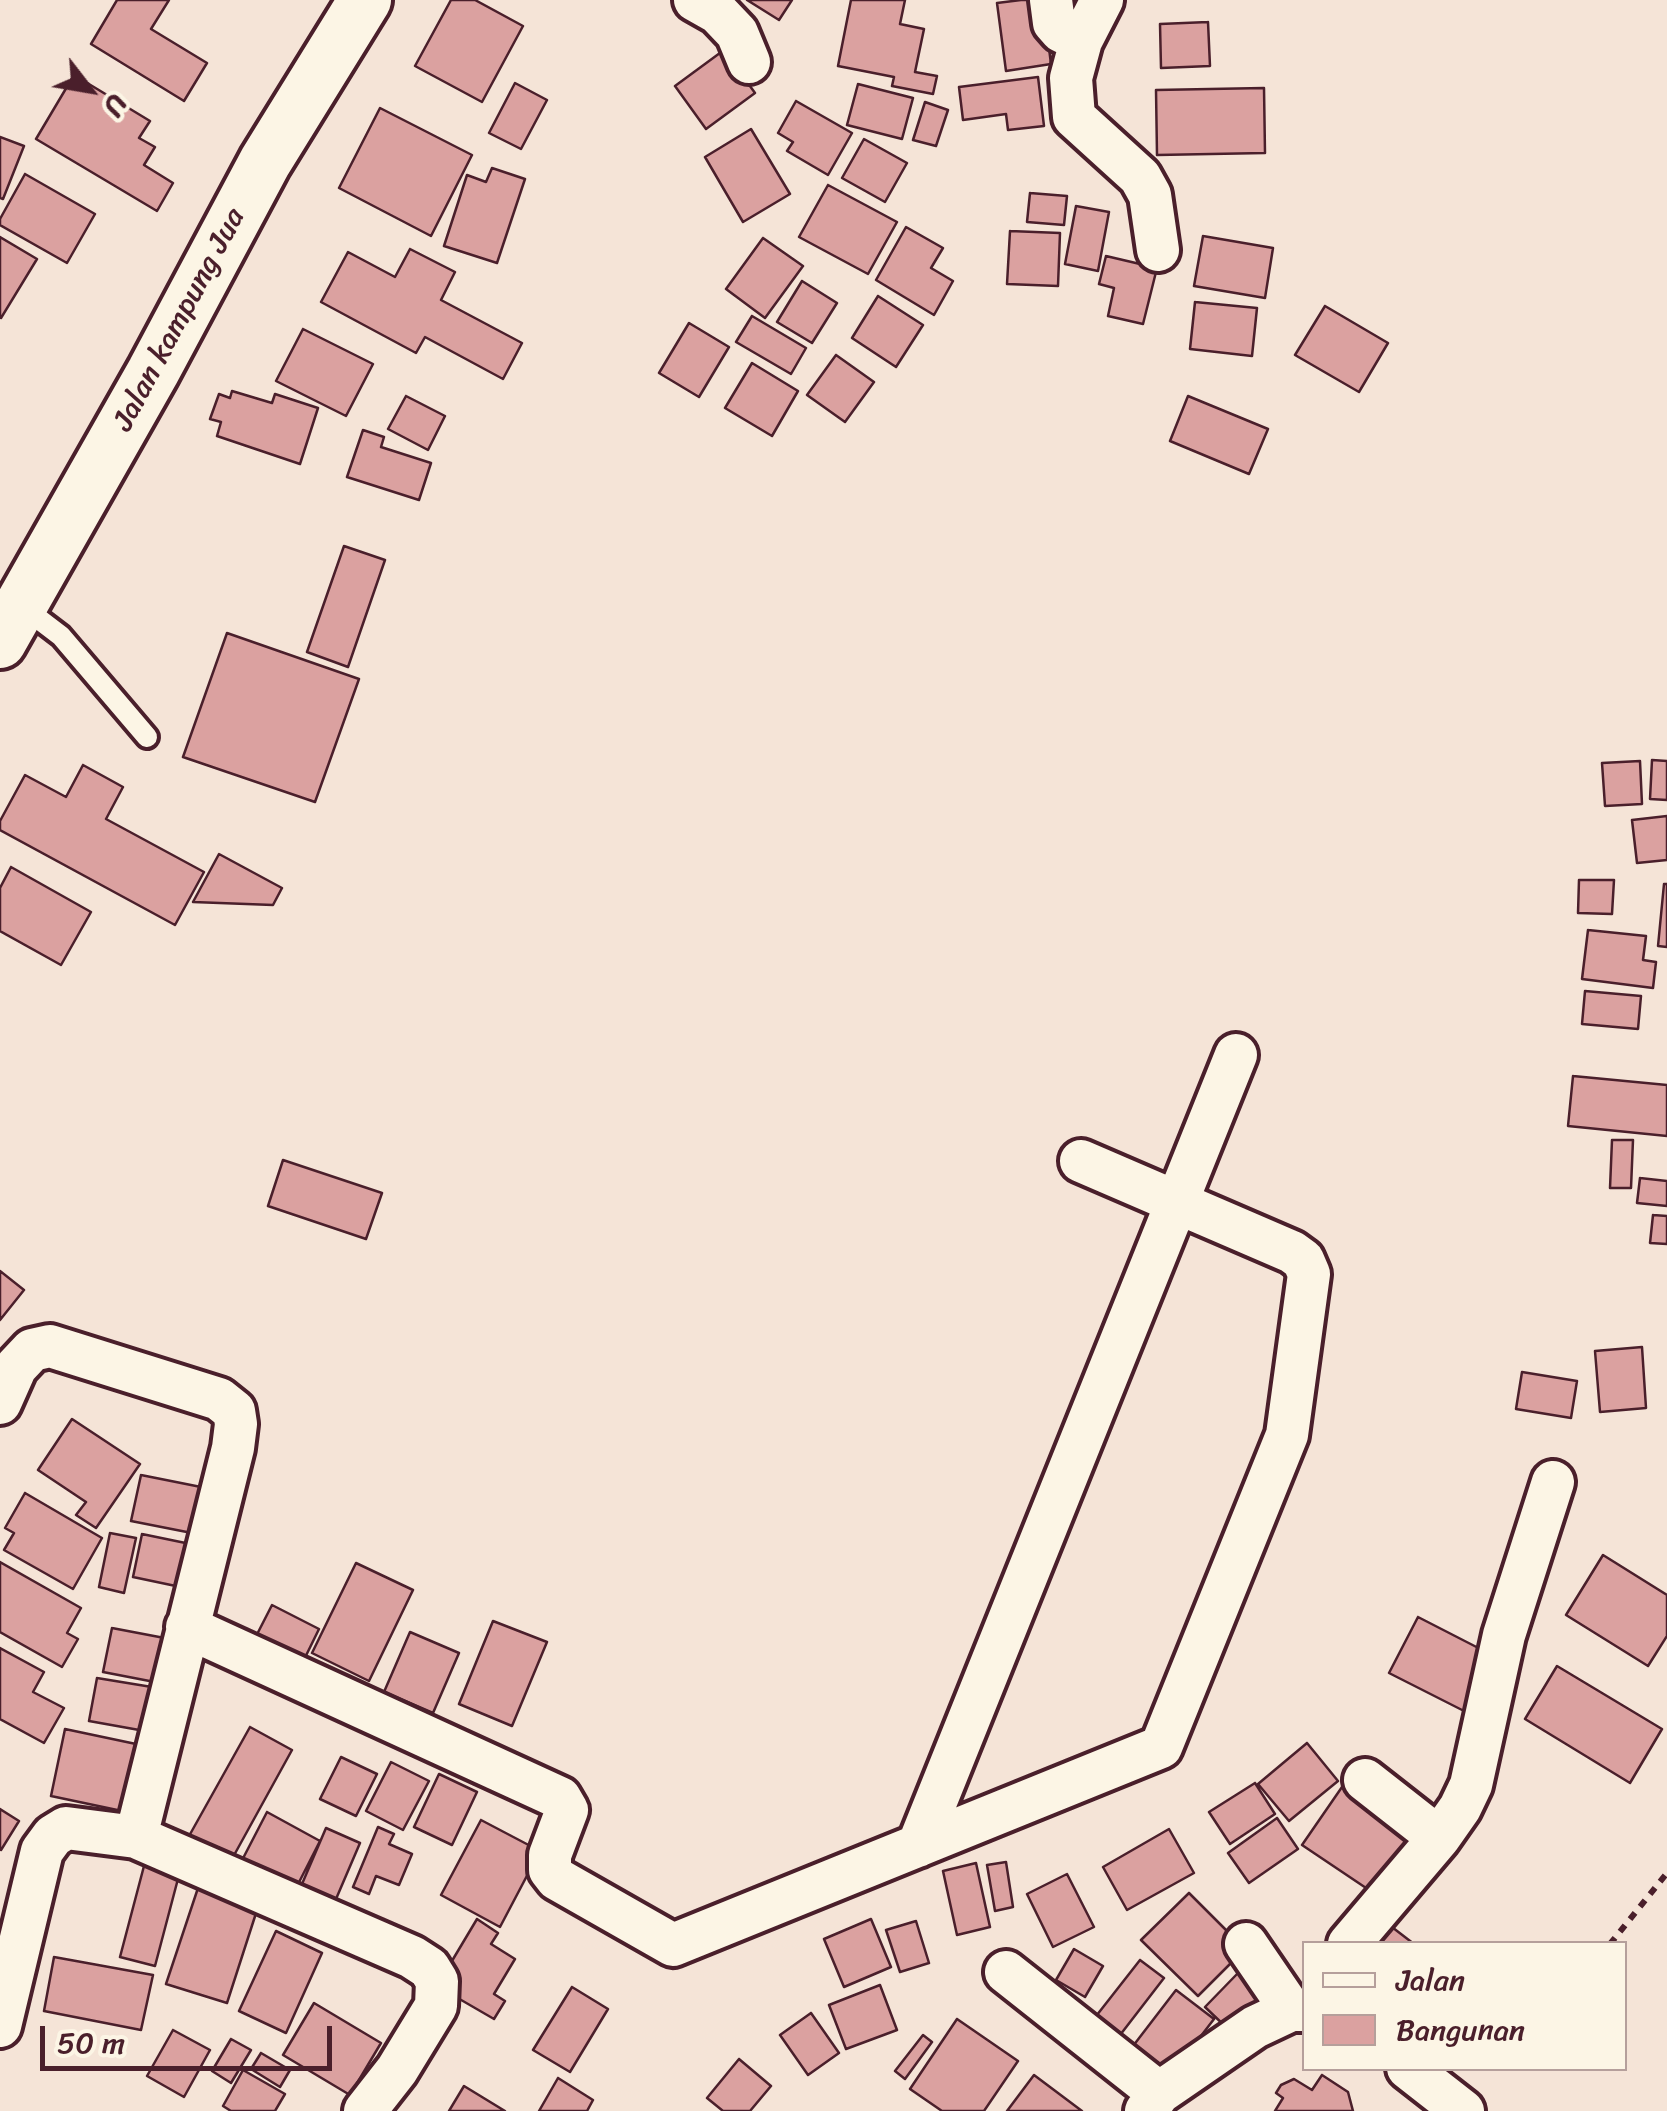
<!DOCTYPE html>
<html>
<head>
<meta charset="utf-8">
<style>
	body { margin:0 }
	#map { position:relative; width:1667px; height:2111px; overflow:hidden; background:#f5e4d7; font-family:Sriracha,sans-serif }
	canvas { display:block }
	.legend { position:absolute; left:1302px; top:1941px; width:325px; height:130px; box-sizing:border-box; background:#fcf5e5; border:2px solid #b59f9b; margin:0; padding:12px 18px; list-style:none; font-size:30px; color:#4a1f2b }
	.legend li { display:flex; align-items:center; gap:20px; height:50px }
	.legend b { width:50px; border:2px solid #b59f9b }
	.north { position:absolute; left:40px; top:40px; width:100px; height:100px; -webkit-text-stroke:8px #fcf5e5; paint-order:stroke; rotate:121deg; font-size:28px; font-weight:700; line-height:40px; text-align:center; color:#4a1f2b }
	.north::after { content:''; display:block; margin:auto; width:35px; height:45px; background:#4a1f2b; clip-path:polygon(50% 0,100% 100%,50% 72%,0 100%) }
	.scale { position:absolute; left:40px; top:2026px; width:292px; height:45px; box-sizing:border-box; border:5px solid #4a1f2b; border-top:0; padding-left:12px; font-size:30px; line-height:35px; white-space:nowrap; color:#4a1f2b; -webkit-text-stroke:8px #fcf5e5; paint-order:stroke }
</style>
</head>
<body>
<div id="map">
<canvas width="1667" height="2111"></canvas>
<ul class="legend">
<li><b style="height:12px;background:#fcf5e5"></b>Jalan</li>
<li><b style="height:28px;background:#dba1a0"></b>Bangunan</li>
</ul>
<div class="north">U</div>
<div class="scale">50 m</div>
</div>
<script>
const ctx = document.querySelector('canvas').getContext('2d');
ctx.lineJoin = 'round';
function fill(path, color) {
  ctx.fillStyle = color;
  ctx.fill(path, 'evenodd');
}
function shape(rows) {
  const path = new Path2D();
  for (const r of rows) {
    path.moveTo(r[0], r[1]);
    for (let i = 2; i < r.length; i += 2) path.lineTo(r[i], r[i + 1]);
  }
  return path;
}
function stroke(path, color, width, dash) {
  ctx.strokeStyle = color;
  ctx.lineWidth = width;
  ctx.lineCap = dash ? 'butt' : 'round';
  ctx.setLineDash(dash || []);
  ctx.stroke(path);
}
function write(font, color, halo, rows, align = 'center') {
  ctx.font = font + ' Sriracha,sans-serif';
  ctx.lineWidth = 8;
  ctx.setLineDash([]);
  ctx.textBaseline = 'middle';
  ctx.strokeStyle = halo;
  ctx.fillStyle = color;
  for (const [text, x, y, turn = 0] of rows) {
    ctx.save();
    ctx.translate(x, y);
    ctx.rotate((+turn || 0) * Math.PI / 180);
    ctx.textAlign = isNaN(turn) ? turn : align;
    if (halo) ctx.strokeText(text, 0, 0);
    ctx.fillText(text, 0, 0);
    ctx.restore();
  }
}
const building = shape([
	[117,0,169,0,151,29,207,63,184,101,91,44,117,0],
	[451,0,475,0,523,26,482,102,415,66,451,0],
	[747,0,792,0,779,20,747,0],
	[851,0,905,0,900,24,924,29,915,72,937,76,933,94,892,86,894,77,838,66,851,0],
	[1021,0,1043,0,1051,64,1006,71,997,3,1021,0],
	[1208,22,1210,66,1161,68,1160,24,1208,22],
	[724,50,755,93,706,129,675,86,724,50],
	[74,75,150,121,139,138,155,147,144,165,173,183,157,211,36,139,74,75],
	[1038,77,1044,126,1008,130,1006,114,963,120,959,87,1038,77],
	[515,83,547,100,521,149,489,133,515,83],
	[858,84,913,98,902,139,847,125,858,84],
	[1264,88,1265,153,1157,155,1156,90,1264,88],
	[796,101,852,133,828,175,787,151,793,142,778,133,796,101],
	[925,102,948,110,936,146,913,140,925,102],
	[380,108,472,155,431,236,339,188,380,108],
	[751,129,790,194,743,222,705,157,751,129],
	[0,137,24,146,3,199,0,198,0,137],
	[864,139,907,163,885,202,842,178,864,139],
	[492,168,525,179,497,263,444,246,467,175,486,182,492,168],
	[25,174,95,214,67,263,0,225,0,219,25,174],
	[828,185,897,222,868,274,799,237,828,185],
	[1030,193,1067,196,1064,225,1027,222,1030,193],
	[1076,206,1109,212,1098,271,1065,264,1076,206],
	[906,227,943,248,931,268,953,281,934,315,876,280,906,227],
	[1010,231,1060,233,1058,286,1007,284,1010,231],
	[1203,236,1273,248,1265,298,1194,286,1203,236],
	[0,237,37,259,1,318,0,317,0,237],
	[763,238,803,266,765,318,726,289,763,238],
	[410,249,455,272,441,300,522,343,503,379,425,337,416,353,321,302,348,252,395,277,410,249],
	[1106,256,1157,268,1143,324,1108,316,1114,288,1099,284,1106,256],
	[802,281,837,303,812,343,777,322,802,281],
	[878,296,923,325,896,367,852,338,878,296],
	[1195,302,1257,308,1252,356,1190,349,1195,302],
	[1325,306,1388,343,1359,392,1295,355,1325,306],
	[752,316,806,348,791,374,736,342,752,316],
	[689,323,729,347,699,397,659,373,689,323],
	[303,329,373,364,346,416,276,381,303,329],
	[836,355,874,382,845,422,807,395,836,355],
	[752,363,798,391,772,436,725,408,752,363],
	[232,391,272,403,275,394,318,408,300,464,217,436,221,422,210,419,219,394,230,398,232,391],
	[406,396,445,416,428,450,388,429,406,396],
	[1188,396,1268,429,1249,474,1170,441,1188,396],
	[363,430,384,437,381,447,431,463,419,500,347,477,363,430],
	[344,546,385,560,348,667,307,652,344,546],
	[227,633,359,679,315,802,183,757,227,633],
	[1652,760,1667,761,1667,800,1650,799,1652,760],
	[1640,761,1642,804,1605,806,1602,763,1640,761],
	[83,765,123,787,106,819,204,872,175,925,0,830,0,821,25,775,66,797,83,765],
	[1667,816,1667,860,1637,863,1632,820,1667,816],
	[219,854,282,888,273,905,193,902,219,854],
	[11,867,91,912,61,965,0,931,0,888,11,867],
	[1579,880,1614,880,1612,914,1578,913,1579,880],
	[1664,884,1667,884,1667,947,1658,946,1664,884],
	[1588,930,1646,936,1643,960,1656,962,1653,988,1582,979,1588,930],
	[1585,991,1641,996,1638,1029,1582,1024,1585,991],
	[1573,1076,1667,1085,1667,1136,1568,1126,1573,1076],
	[1612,1140,1633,1140,1631,1188,1610,1188,1612,1140],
	[283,1160,382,1193,366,1239,268,1206,283,1160],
	[1640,1178,1667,1181,1667,1206,1637,1203,1640,1178],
	[1653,1215,1667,1216,1667,1244,1650,1243,1653,1215],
	[0,1271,24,1290,0,1320,0,1271],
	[1642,1347,1646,1408,1600,1412,1595,1351,1642,1347],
	[1522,1372,1577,1381,1571,1418,1516,1409,1522,1372],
	[72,1419,140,1464,96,1528,76,1515,86,1502,38,1470,72,1419],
	[141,1475,211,1489,202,1535,131,1521,141,1475],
	[25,1493,102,1538,73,1589,4,1550,14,1533,5,1528,25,1493],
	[110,1533,136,1538,124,1593,99,1587,110,1533],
	[142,1534,200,1546,190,1589,133,1577,142,1534],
	[1603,1555,1667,1595,1667,1636,1648,1666,1566,1615,1603,1555],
	[0,1562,81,1608,67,1633,78,1639,62,1667,0,1632,0,1562],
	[356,1563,413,1590,369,1681,312,1653,356,1563],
	[272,1605,319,1629,297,1674,249,1650,272,1605],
	[1418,1617,1494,1656,1466,1712,1389,1673,1418,1617],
	[493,1621,547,1642,512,1726,459,1704,493,1621],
	[112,1628,175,1640,165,1684,103,1672,112,1628],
	[410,1632,459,1653,433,1713,384,1692,410,1632],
	[0,1648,44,1672,33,1692,64,1708,44,1743,0,1719,0,1648],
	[1557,1666,1662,1729,1630,1783,1525,1719,1557,1666],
	[97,1678,164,1689,156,1733,89,1721,97,1678],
	[250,1727,292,1750,227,1868,184,1845,250,1727],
	[65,1729,136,1744,122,1811,51,1796,65,1729],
	[1307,1743,1338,1781,1289,1821,1258,1784,1307,1743],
	[341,1757,377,1774,356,1816,320,1799,341,1757],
	[391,1762,429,1781,403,1830,366,1811,391,1762],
	[439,1774,477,1792,452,1845,414,1827,439,1774],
	[1255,1783,1275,1814,1230,1844,1209,1812,1255,1783],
	[1342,1787,1415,1837,1375,1894,1302,1845,1342,1787],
	[0,1809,19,1821,1,1850,0,1849,0,1809],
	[267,1812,320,1841,292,1896,238,1868,267,1812],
	[1277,1818,1298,1849,1249,1883,1228,1853,1277,1818],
	[481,1820,540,1851,500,1927,441,1895,481,1820],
	[378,1827,394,1834,389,1844,412,1854,399,1885,376,1876,369,1894,353,1887,378,1827],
	[326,1828,360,1843,333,1906,299,1891,326,1828],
	[1169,1829,1194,1873,1127,1910,1103,1867,1169,1829],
	[1006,1862,1013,1907,995,1911,987,1865,1006,1862],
	[976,1863,990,1927,957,1935,943,1871,976,1863],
	[144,1866,179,1875,155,1966,120,1957,144,1866],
	[1067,1874,1094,1927,1053,1947,1027,1894,1067,1874],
	[198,1888,258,1907,227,2003,166,1984,198,1888],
	[1189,1893,1245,1949,1198,1996,1141,1940,1189,1893],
	[477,1919,498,1933,491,1944,515,1959,494,1994,505,2001,494,2019,437,1986,477,1919],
	[871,1919,891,1967,844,1987,824,1939,871,1919],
	[916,1921,929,1963,900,1972,886,1930,916,1921],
	[1388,1924,1414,1944,1373,1944,1388,1924],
	[276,1931,322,1953,286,2033,239,2011,276,1931],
	[1074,1949,1103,1966,1085,1997,1056,1980,1074,1949],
	[54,1957,153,1975,141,2030,44,2011,54,1957],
	[1140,1960,1164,1978,1117,2039,1093,2020,1140,1960],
	[1238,1973,1261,1996,1228,2029,1205,2007,1238,1973],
	[880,1985,897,2030,846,2049,829,2005,880,1985],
	[572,1987,608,2009,570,2072,533,2050,572,1987],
	[1176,1990,1214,2019,1171,2075,1133,2046,1176,1990],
	[314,2003,381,2043,350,2095,283,2055,314,2003],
	[811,2013,839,2053,808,2075,780,2035,811,2013],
	[957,2019,1018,2061,984,2111,942,2111,910,2089,957,2019],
	[173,2030,210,2050,184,2097,147,2076,173,2030],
	[923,2035,932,2042,905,2079,895,2071,923,2035],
	[231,2039,251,2050,231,2083,212,2071,231,2039],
	[261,2053,290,2070,280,2087,251,2069,261,2053],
	[739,2059,771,2086,750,2111,723,2111,707,2098,739,2059],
	[243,2070,285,2094,275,2111,231,2111,223,2106,243,2070],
	[1034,2075,1082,2111,1007,2111,1034,2075],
	[1322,2075,1348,2092,1353,2111,1275,2111,1283,2098,1276,2093,1281,2085,1294,2079,1312,2090,1322,2075],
	[558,2078,593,2100,587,2111,539,2111,558,2078],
	[464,2086,505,2111,449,2111,464,2086]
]);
const path = shape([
	[1610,1944,1667,1873]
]);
const service = shape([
	[23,607,61,636,147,737]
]);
const minor = shape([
	[695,0,718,13,737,33,749,62],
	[1051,0,1054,23,1061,31,1081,41],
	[1102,0,1081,41,1071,78,1074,117,1140,177,1150,195,1158,250],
	[0,1403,16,1367,32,1350,50,1346,219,1399,234,1411,236,1424,233,1448,136,1837],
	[187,1627,560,1798,567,1810,550,1855,550,1870,557,1879,673,1945,1161,1747,1287,1435,1309,1274,1303,1260,1292,1252,1081,1161],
	[1439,1838,1460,1808,1471,1785,1504,1635,1553,1482],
	[918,1846,1236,1055],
	[1246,1944,1291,2010],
	[1349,1944,1439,1838,1365,1780],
	[1006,1972,1159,2093],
	[0,2026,42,1851,53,1836,66,1828,136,1837,412,1957,429,1968,437,1981,436,2006,397,2070,365,2111],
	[1408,2068,1463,2111],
	[1146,2111,1159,2093,1255,2027,1291,2010,1304,2010]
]);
const tertiary = shape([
	[0,642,153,372,265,162,365,0]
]);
const streetNames = [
	["Jalan kampung Jua",180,320,-62]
];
fill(building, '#dba1a0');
stroke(building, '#4a1f2b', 2.5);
stroke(service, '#4a1f2b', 28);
stroke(minor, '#4a1f2b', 50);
stroke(tertiary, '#4a1f2b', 60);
stroke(path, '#4a1f2b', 6, [8, 8]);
stroke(service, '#fcf5e5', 20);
stroke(minor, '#fcf5e5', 42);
stroke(tertiary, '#fcf5e5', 52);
write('30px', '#4a1f2b', '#fcf5e5', streetNames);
</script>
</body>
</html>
